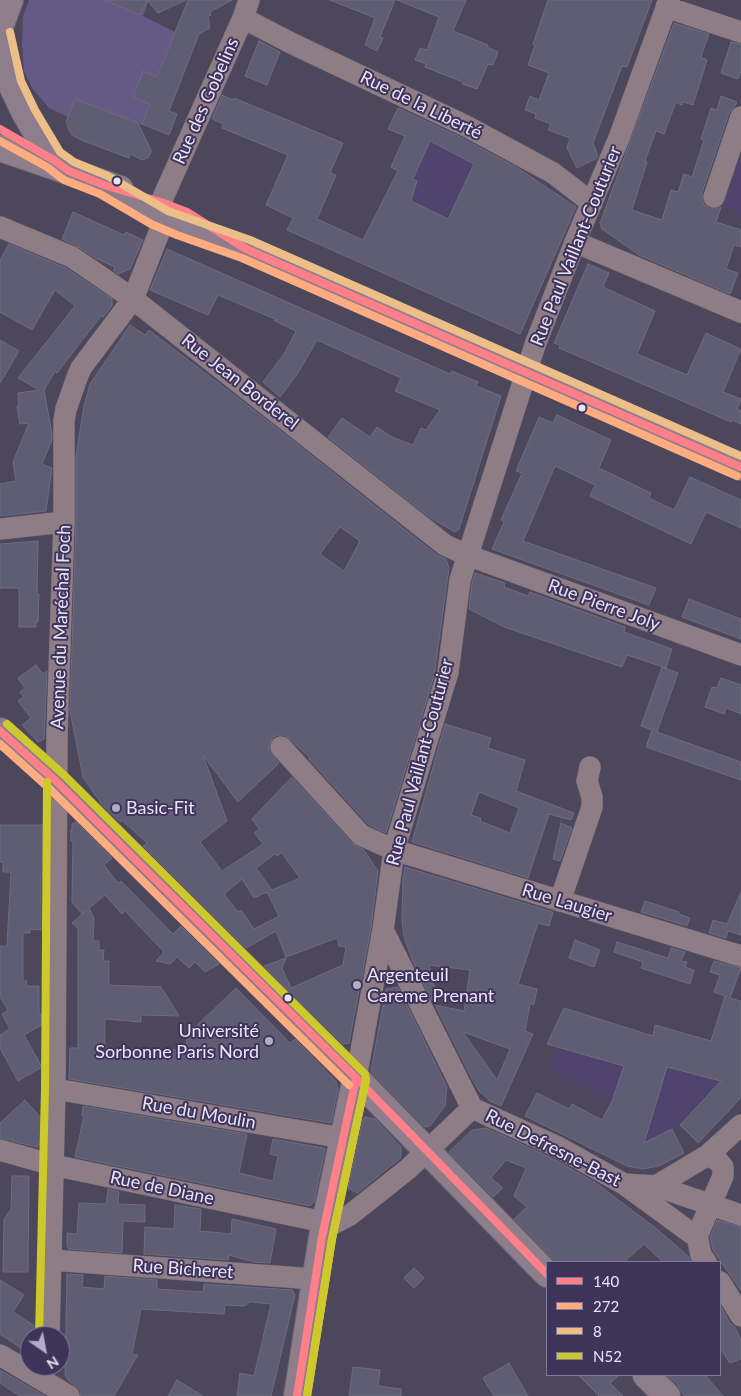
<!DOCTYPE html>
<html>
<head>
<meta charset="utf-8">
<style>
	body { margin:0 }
	#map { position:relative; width:741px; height:1396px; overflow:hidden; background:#4d475c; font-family:Lato,sans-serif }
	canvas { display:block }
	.legend { position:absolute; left:546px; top:1261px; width:175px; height:115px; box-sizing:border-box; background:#3e3459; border:1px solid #827a9a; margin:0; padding:6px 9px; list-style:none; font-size:15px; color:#e9e4fc }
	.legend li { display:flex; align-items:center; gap:10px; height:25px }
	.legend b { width:25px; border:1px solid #827a9a }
	.north { position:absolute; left:20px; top:1326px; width:50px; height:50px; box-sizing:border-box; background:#3e3459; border:1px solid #827a9a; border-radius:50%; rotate:147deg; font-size:14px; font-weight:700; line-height:20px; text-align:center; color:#e9e4fc }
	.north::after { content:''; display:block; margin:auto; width:18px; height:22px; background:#b2adc4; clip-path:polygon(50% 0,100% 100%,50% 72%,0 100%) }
</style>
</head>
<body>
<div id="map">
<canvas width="741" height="1396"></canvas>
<ul class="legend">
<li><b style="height:6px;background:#ff8089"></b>140</li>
<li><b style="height:6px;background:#ffac80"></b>272</li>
<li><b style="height:6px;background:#ecbf89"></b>8</li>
<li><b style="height:6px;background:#cec92a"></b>N52</li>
</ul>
<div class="north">N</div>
</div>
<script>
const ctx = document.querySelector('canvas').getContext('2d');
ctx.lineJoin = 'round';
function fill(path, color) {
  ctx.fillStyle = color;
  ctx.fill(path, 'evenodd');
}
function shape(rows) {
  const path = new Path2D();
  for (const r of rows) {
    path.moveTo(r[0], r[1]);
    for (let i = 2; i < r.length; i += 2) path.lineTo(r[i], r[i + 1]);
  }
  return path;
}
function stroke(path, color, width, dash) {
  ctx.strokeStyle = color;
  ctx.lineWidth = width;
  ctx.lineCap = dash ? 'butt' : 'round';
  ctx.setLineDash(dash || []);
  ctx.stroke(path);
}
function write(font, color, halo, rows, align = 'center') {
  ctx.font = font + ' Lato,sans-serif';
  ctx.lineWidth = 4;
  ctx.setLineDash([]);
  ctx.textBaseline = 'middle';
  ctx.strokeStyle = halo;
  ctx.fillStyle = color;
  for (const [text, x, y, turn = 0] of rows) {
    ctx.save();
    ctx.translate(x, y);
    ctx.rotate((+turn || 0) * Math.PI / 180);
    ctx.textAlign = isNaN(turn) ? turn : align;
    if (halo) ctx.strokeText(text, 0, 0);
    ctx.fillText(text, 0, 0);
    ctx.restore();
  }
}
const built = shape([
	[421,116,509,162,491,186,445,278,363,240,403,160],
	[741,151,741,217,724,206],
	[564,1008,653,1035,655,1025,741,1049,741,1095,739,1100,698,1143,680,1126,650,1140,642,1142,599,1124,612,1101,547,1067,557,1047]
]);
const green = shape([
	[29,0,149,0,143,16,175,32,157,77,143,72,133,96,150,104,142,125,75,99,68,117,49,108,32,88,24,71,22,44,23,16]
]);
const building = shape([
	[105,0,147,0,140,15,105,0],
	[147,0,186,0,158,13,147,0],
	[188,0,232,0,210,12,211,15,208,16,210,28,199,34,169,111,177,114,169,135,142,124,150,104,133,97,143,71,157,77,188,0],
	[330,0,395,0,380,37,383,38,377,51,365,45,375,18,330,0],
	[397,0,466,0,453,31,488,45,487,47,498,52,493,65,488,64,477,89,462,84,463,82,425,67,426,64,415,60,420,48,427,50,439,17,397,0],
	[548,0,652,0,627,67,622,66,593,143,598,156,597,158,577,168,567,148,570,138,548,130,551,124,535,118,536,114,525,110,530,96,539,100,549,73,528,65,535,45,533,44,548,0],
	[674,23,709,34,701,57,707,60,693,105,683,102,682,105,676,102,664,134,656,131,645,161,647,162,632,210,662,220,671,190,678,192,684,174,692,177,704,140,701,139,711,108,717,110,721,96,737,102,735,106,729,113,702,193,702,199,704,205,710,209,716,209,721,207,716,222,741,230,741,247,734,245,726,269,738,273,730,294,639,255,602,229,600,223,674,23],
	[259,41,280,52,267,85,245,76,259,41],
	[731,42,741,44,741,71,738,79,721,73,731,42],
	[222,95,233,100,234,98,343,143,330,173,336,175,317,219,363,240,398,171,391,167,405,136,388,129,398,108,460,137,516,167,576,207,520,334,287,230,293,218,266,205,288,155,222,128,223,124,212,119,222,95],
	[430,141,474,164,448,219,411,201,417,181,413,179,430,141],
	[75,99,138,123,151,150,151,153,148,158,142,160,130,154,129,158,81,140,72,135,69,130,66,122,75,99],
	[73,212,124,235,126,232,143,240,130,269,118,274,113,270,115,267,97,259,77,246,62,239,73,212],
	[9,244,66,268,112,299,112,306,103,317,101,316,57,373,55,371,44,390,52,434,52,440,42,464,52,468,46,511,0,516,0,484,16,481,13,462,29,423,20,424,17,406,19,406,18,393,39,390,18,378,75,306,55,290,32,330,0,312,0,260,9,244],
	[167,249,450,374,452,371,478,382,476,386,501,396,459,529,455,532,429,517,328,437,342,418,370,437,377,427,392,437,413,445,421,428,426,430,440,410,395,391,401,378,317,340,298,373,280,397,263,382,284,354,296,331,275,321,275,319,218,295,208,315,150,290,167,249],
	[588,264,609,273,603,287,655,311,637,354,687,375,706,333,741,349,723,392,741,399,737,409,741,411,741,424,732,420,731,422,559,348,560,345,554,343,588,264],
	[130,325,145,335,149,330,259,414,437,555,446,559,449,568,434,676,386,833,369,825,309,759,310,758,285,735,279,735,273,737,269,744,269,750,279,763,238,802,203,755,227,821,200,842,222,871,263,844,254,833,259,829,252,819,292,777,352,843,364,850,378,871,371,928,349,1043,343,1044,264,966,286,958,282,968,291,988,343,965,346,947,339,946,337,938,286,957,276,931,246,948,143,846,147,843,122,820,120,822,102,805,83,777,70,711,76,522,76,456,84,406,90,384,130,325],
	[340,527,360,541,344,571,320,554,340,527],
	[281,852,300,878,272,890,256,868,275,854,278,856,281,852],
	[242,879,254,898,267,892,279,916,254,929,241,910,238,912,224,894,242,879],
	[0,340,19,351,0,383,0,340],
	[557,415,611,440,599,468,651,493,649,498,674,510,690,477,741,500,741,528,706,512,691,544,590,496,595,485,555,466,523,541,656,588,649,605,492,549,504,522,501,520,522,473,516,471,539,417,553,423,557,415],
	[38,541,37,594,39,594,38,622,36,622,36,627,19,627,19,588,0,588,0,544,38,541],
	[475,573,505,583,504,587,528,596,530,592,625,627,624,632,672,649,666,668,627,655,622,667,504,627,469,609,472,583,475,573],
	[689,599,741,619,741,639,682,617,689,599],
	[36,665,43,674,47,671,44,739,38,742,22,725,31,718,18,701,24,697,20,692,25,688,18,678,36,665],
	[662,667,678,673,657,732,741,762,741,780,646,747,652,730,641,726,662,667],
	[721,678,741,685,741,714,726,708,724,714,705,707,712,687,717,688,721,678],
	[445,724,491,738,488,748,525,760,516,791,574,813,571,820,549,814,528,878,412,842,445,724],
	[479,792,519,808,510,833,480,821,481,818,471,815,479,792],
	[76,822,112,858,104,865,118,883,121,881,173,934,181,926,219,964,205,972,195,962,189,968,177,957,170,964,156,961,164,952,125,911,122,914,105,895,89,908,94,918,93,941,99,941,99,950,104,950,103,961,109,961,109,985,161,987,179,1016,141,1015,141,1022,105,1019,105,1048,185,1050,188,1034,236,988,290,1043,295,1039,336,1081,338,1089,331,1123,69,1079,70,1048,78,1048,78,928,72,923,87,910,82,914,72,902,73,841,71,841,71,830,72,830,72,824,76,822],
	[561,823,572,828,560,861,553,859,561,823],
	[0,825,44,825,44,876,41,876,41,904,44,904,43,930,30,929,30,933,23,933,23,980,27,981,26,986,39,986,39,1014,43,1014,43,1024,24,1035,42,1067,18,1081,0,1048,0,1035,10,1029,2,1014,8,1010,0,997,0,946,7,946,11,872,3,872,3,862,0,862,0,825],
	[405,867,553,912,549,926,538,923,518,984,537,989,534,1004,530,1004,525,1031,533,1034,501,1106,490,1101,479,1091,472,1079,435,1005,464,1011,470,970,429,965,438,1000,433,1003,413,962,404,937,402,919,403,879,405,867],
	[463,1032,510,1049,497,1080,463,1032],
	[741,892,741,935,728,931,726,938,709,933,713,920,727,924,741,892],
	[645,901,679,912,679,914,690,918,687,926,641,912,645,901],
	[575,940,600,950,594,967,569,958,575,940],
	[617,942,668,958,671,948,685,952,681,961,687,962,685,967,694,970,690,984,641,968,643,962,614,952,617,942],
	[714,961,741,968,730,998,741,1001,741,1095,739,1100,698,1143,680,1125,721,1081,667,1067,644,1143,672,1129,684,1153,659,1166,643,1169,627,1166,525,1116,537,1093,569,1109,572,1104,602,1120,612,1101,624,1066,547,1044,564,1008,653,1036,655,1025,711,1041,725,996,714,992,720,975,710,972,714,961],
	[398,987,447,1087,445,1106,430,1126,425,1127,372,1073,371,1070,386,989,398,987],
	[25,1100,42,1119,41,1144,37,1147,12,1141,12,1137,11,1140,0,1138,0,1123,25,1100],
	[83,1106,247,1134,239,1173,273,1181,278,1156,270,1154,273,1139,324,1148,325,1149,314,1202,310,1206,75,1157,84,1116,82,1116,83,1106],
	[365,1117,375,1119,401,1147,401,1158,357,1193,348,1188,363,1119,365,1117],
	[486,1128,552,1158,596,1183,657,1229,689,1257,691,1262,663,1262,644,1244,624,1262,556,1262,514,1219,527,1207,514,1196,526,1168,506,1160,491,1178,503,1188,493,1197,449,1152,472,1130,486,1128],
	[12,1176,29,1176,28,1272,3,1272,4,1219,11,1209,12,1176],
	[108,1189,119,1192,118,1204,145,1205,145,1222,123,1221,122,1253,69,1249,67,1246,67,1233,77,1234,79,1203,106,1204,108,1189],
	[175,1205,201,1209,200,1231,231,1234,232,1219,276,1229,270,1263,254,1262,229,1255,228,1260,144,1254,145,1227,174,1229,175,1205],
	[717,1220,741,1227,741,1291,713,1250,710,1237,717,1220],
	[414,1268,424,1278,414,1288,404,1278,414,1268],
	[67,1274,83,1275,82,1287,104,1289,105,1276,157,1280,157,1289,203,1292,204,1284,292,1290,295,1295,271,1396,237,1396,240,1373,254,1376,271,1304,250,1302,244,1306,225,1305,224,1314,141,1309,132,1354,138,1355,114,1396,81,1396,80,1390,69,1381,65,1376,67,1274],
	[0,1280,24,1295,13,1312,36,1327,30,1336,30,1354,0,1334,0,1280],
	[720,1305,730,1323,735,1327,741,1340,741,1359,730,1363,720,1348,720,1305],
	[509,1363,528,1396,494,1396,487,1385,483,1378,509,1363],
	[353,1367,380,1370,378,1386,401,1389,401,1396,349,1396,353,1367],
	[0,1370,45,1396,20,1396,0,1383,0,1370],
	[578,1375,619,1375,610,1383,623,1396,599,1396,578,1375],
	[667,1375,705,1375,723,1396,684,1396,678,1385,667,1375],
	[177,1380,203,1396,168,1396,177,1380]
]);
const minor = shape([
	[666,7,741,32],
	[243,18,291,43,466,126,553,173,592,203],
	[714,197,741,117],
	[161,202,243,18,249,0],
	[0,227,72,257,133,299,445,545,467,555,741,655],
	[575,242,741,312],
	[0,529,64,522],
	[281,747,361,835,394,850,741,956],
	[560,901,592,807,592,797,587,781,590,767],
	[383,930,472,1108,558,1147,624,1184,691,1233,697,1236],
	[356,1078,383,930,394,850,448,672,460,580,535,345,575,242,619,138,669,0],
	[55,1089,343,1138],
	[0,1150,53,1165,333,1224,350,1215,408,1169,472,1108],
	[624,1184,656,1186,741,1215],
	[656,1186,708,1155,741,1125],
	[51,1260,315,1279],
	[706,1262,701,1255,697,1236,723,1176,723,1167,718,1161,708,1155],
	[720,1282,741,1316],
	[49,1336,55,1089,57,735,64,522,64,421,66,409,78,375,81,368,133,299,164,220],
	[0,1355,69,1396]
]);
const major = shape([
	[0,27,10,0],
	[0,34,11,84,26,115,52,159],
	[0,148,120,189],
	[104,185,164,220,246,249,741,467],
	[0,731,57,782,356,1078,547,1274],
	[646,1375,667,1396],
	[297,1396,322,1237,356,1078]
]);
const bus1 = shape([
	[0,129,52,159,69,171,104,185,161,202,187,212,246,249,741,467],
	[0,731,57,782,356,1078,547,1274],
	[297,1396,322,1237,356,1078]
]);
const bus2 = shape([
	[0,141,47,167,64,180,100,194,151,224,177,235,242,258,737,476],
	[0,744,50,789,349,1085],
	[307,1396,332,1239,366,1080]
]);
const bus3 = shape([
	[10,32,21,81,35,110,60,152,74,162,108,176,168,211,250,240,741,456]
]);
const bus4 = shape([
	[7,724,64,775,365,1074,366,1080,332,1239,307,1396],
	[39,1336,45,1089,47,782]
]);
const markers = [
	[117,181,4.5,"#e9e4fc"],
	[582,408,4.5,"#e9e4fc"],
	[116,808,5,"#b2adc4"],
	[357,985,5,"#b2adc4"],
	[288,998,4.5,"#e9e4fc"],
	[269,1041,5,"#b2adc4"]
];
const streetNames = [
	["Rue des Gobelins",206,101,-66],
	["Rue de la Liberté",421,105,26],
	["Rue Paul Vaillant-Couturier",576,246,-68],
	["Rue Jean Borderel",240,382,38],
	["Rue Pierre Joly",604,605,20],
	["Avenue du Maréchal Foch",61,627,-88],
	["Rue Paul Vaillant-Couturier",420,762,-75],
	["Rue Laugier",567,903,17],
	["Rue du Moulin",199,1113,10],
	["Rue Defresne-Bast",553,1148,27],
	["Rue de Diane",162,1188,12],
	["Rue Bicheret",183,1269,4]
];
const poiNames = [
	["Basic-Fit",126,808],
	["Argenteuil",367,975],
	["Careme Prenant",367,996],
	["Université",259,1031,"right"],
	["Sorbonne Paris Nord",259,1052,"right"]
];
fill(built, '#50446f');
fill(green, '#655986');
fill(building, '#5e5d74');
stroke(building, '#6e6c7f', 1);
stroke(minor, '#6a6577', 22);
stroke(major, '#6a6577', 28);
stroke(minor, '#8f7d86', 21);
stroke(major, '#8e7e8b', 26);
stroke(bus1, '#ff8089', 8);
stroke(bus2, '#ffac80', 8);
stroke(bus3, '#ecbf89', 8);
stroke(bus4, '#cec92a', 8);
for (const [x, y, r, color] of markers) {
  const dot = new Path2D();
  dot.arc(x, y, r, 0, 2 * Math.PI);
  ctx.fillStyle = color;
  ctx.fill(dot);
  stroke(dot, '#3e3459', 2);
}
write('18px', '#e9e4fc', '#3e3459', streetNames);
write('18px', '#e9e4fc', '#3e3459', poiNames, 'left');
</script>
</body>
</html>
